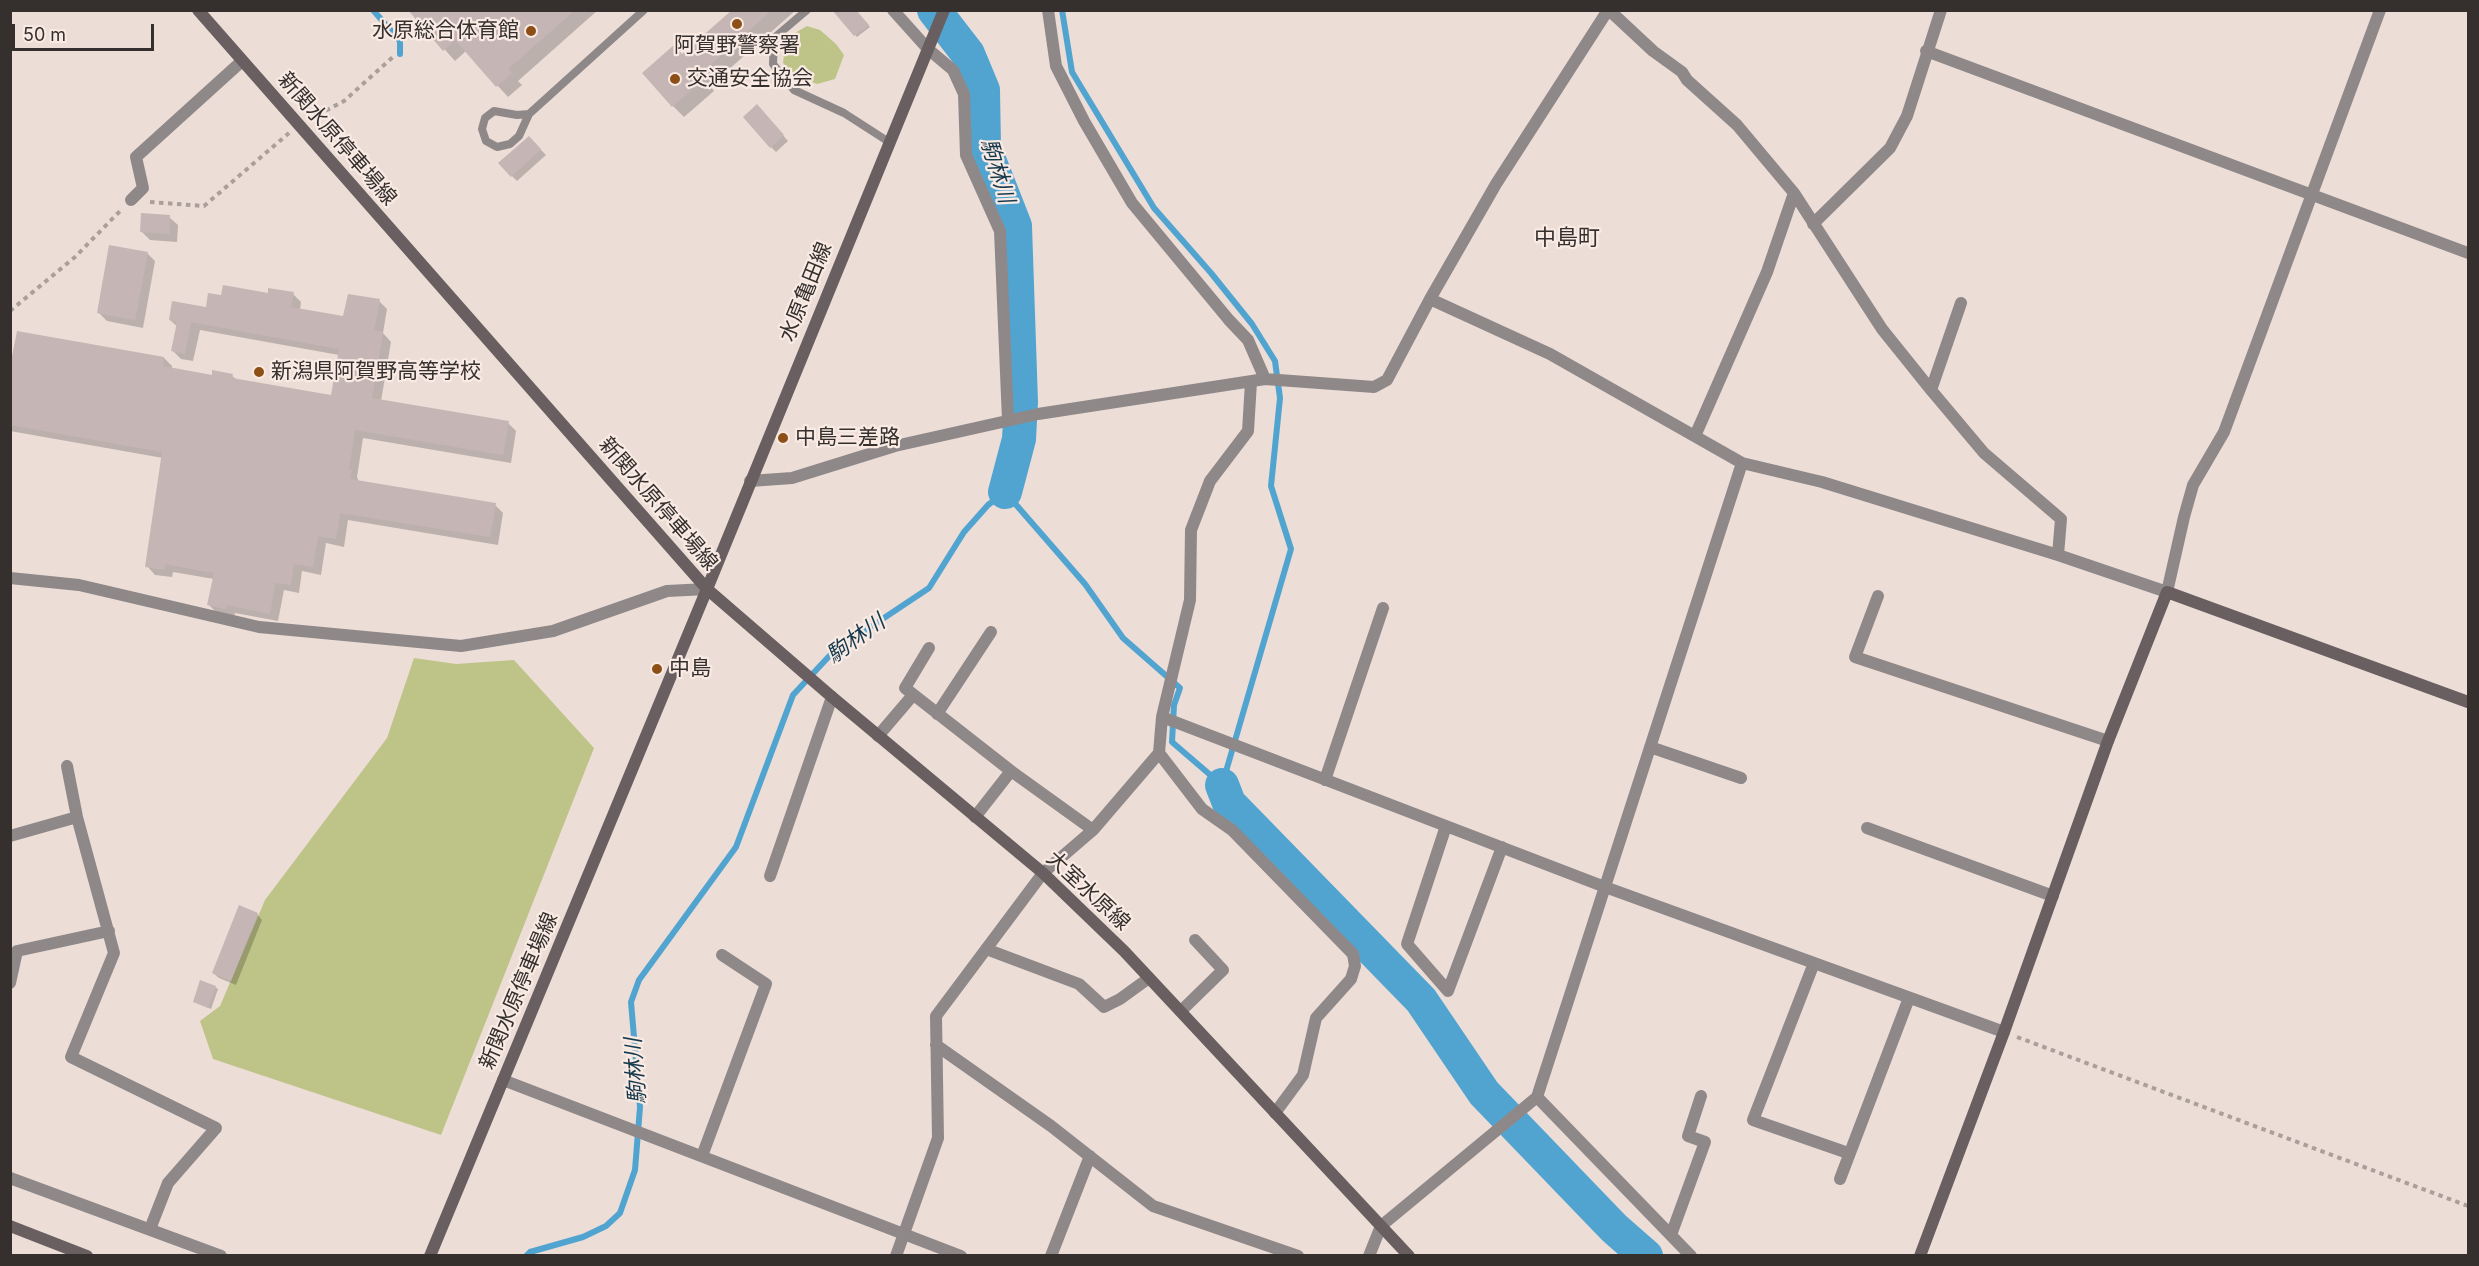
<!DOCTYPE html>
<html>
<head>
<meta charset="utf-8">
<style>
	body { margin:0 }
	#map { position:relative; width:2479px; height:1266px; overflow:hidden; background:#ecddd7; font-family:Inter,sans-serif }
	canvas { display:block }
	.frame { position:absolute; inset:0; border:12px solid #35302d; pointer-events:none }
	.scale { position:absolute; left:12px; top:24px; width:142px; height:27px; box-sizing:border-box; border:3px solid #35302d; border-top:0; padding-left:8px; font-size:18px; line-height:21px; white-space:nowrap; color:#35302d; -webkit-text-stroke:4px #f9eae4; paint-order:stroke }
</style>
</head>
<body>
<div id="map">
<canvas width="2479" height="1266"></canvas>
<div class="frame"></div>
<div class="scale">50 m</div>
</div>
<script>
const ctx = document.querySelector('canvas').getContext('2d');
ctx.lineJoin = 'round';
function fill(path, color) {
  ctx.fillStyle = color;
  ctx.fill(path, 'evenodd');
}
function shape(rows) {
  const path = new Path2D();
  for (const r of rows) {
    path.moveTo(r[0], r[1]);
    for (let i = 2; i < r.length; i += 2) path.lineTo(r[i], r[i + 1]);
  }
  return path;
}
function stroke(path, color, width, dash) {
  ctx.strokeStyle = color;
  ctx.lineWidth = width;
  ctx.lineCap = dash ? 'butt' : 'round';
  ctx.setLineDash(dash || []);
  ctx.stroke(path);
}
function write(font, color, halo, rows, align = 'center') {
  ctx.font = font + ' Inter,"Noto Sans JP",sans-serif';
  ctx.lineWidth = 4.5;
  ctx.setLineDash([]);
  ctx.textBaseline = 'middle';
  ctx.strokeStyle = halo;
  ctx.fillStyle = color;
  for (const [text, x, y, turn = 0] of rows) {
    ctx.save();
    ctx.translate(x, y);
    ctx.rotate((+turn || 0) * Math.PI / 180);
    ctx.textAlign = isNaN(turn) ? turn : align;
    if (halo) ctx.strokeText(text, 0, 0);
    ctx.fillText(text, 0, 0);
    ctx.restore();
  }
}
const green = shape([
	[807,26,820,30,836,44,844,55,835,79,817,84,795,75,783,63,785,48,795,33],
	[414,658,456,664,514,660,594,748,441,1135,213,1059,200,1021,220,1006,265,900,387,738]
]);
const shadow = shape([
	[419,10,598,10,518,81,522,85,508,97,466,51,455,61,414,15],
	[734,10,796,10,710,86,714,91,684,117,673,106,683,56],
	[834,10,855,10,870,27,857,37],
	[762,112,788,141,776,152,771,147],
	[529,138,546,155,517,181,500,164],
	[169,217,178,225,177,242,150,240,141,231],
	[147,253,155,261,143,328,107,321,98,312],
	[293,294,301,302,300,310,345,318,379,301,387,309,383,333,391,342,381,401,508,423,516,431,511,463,363,438,357,477,359,482,495,505,503,513,498,545,348,520,344,547,326,543,321,575,302,571,299,593,284,590,278,621,235,613,234,617,217,613,209,605,214,579,173,572,172,577,155,575,147,566,163,458,10,431,10,376,164,358,172,366,172,370,213,377,232,376,237,380,332,396,339,355,200,330,193,361,181,359,173,351,178,327,170,320,207,309,223,297],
	[257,914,262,920,236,985,219,978,213,973],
	[215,987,218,989,211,1009,194,1001]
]);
const stream = shape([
	[373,10,400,41,400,54],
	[526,1256,530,1252,583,1237,606,1226,620,1213,635,1170,640,1107,631,1002,639,980,736,847,793,695,833,652,929,588,964,532,988,505,1005,492,1085,584,1123,638,1180,688,1174,705,1172,742,1222,785,1291,549,1271,486,1280,398,1275,361,1252,324,1211,273,1154,208,1072,72,1062,10]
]);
const river = shape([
	[934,10,968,54,983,90,984,147,1015,226,1021,402,1019,439,1005,492],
	[1222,785,1229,803,1421,1000,1484,1093,1614,1228,1646,1256]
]);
const building = shape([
	[408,10,575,10,508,69,512,73,496,87,455,40,443,51],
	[732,10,772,10,700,74,704,79,672,107,642,73,674,45,682,54],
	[832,10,856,10,869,25,854,36],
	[757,104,784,135,770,148,743,117],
	[529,136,541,149,511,177,498,163],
	[141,213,170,215,169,234,140,232],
	[109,245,148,252,135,320,97,313],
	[223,285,268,293,268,288,294,292,291,307,343,316,348,294,380,299,374,330,383,332,372,398,509,421,503,455,355,430,349,469,352,470,350,479,496,503,490,537,340,513,336,539,318,536,313,567,294,564,291,585,275,583,270,614,227,605,226,609,207,605,214,573,165,564,164,570,145,567,162,452,10,425,10,367,17,331,164,357,163,366,212,375,212,370,233,374,232,378,331,395,339,349,191,322,185,354,171,351,177,322,169,320,172,301,206,307,208,293,221,295],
	[239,905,258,913,231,981,212,973],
	[200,980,216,986,208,1008,193,1002]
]);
const path = shape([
	[310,119,344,101,393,57],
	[150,202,204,206,289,133],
	[10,311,75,257,122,209],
	[2017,1037,2468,1206]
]);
const lane = shape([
	[807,10,774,38,773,64,794,90,844,113,889,142],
	[529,114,517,115,494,111,485,118,482,129,486,141,497,147,510,144,519,136,529,114,644,10]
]);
const street = shape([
	[893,10,928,49,953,70,964,94,966,155,1000,231,1008,420],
	[1048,10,1056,66,1084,121,1132,203,1229,320,1248,340,1265,379],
	[1609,10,1653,51,1682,72,1687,80,1737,125,1794,193,1882,329,1931,390,1984,453,2061,519,2058,555],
	[1926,51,2468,253],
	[131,200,143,188,136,157,242,61],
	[1813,224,1890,148,1907,116,1941,10],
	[1430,299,1550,354,1742,463,1822,482,2058,555,2167,592,2184,517,2193,485,2224,432,2380,10],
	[1931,390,1961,303],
	[1695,436,1767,272,1794,193],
	[750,481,792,478,895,446,1038,414,1265,379,1374,387,1387,380,1430,299,1496,184,1608,10],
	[10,578,79,585,259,627,461,646,553,631,667,591,707,589],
	[1878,596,1855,657,2108,741],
	[929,648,905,688,1011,771,1093,830],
	[937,714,991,632],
	[1162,717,1605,887,2004,1032],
	[878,736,913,695],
	[1650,747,1741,778],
	[1159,753,1202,809,1232,830,1353,954,1355,966,1351,979,1316,1018,1303,1075,1275,1113],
	[67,766,77,817,114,953,71,1057,216,1128,168,1183,150,1229],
	[1325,780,1383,608],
	[975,817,1011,771],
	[1446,826,1407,944,1448,991,1502,847],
	[1867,828,2053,896],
	[10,836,77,817],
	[770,876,832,697],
	[986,949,1079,984,1104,1007,1120,999,1149,978],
	[1814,963,1753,1120,1848,1153],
	[10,983,17,951,109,931],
	[1181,1011,1223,970,1195,940],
	[936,1045,1051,1126,1153,1206,1298,1256],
	[503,1080,961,1256],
	[1537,1097,1691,1256],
	[702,1156,766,984,722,955],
	[10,1178,221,1256],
	[1840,1179,1909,998],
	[1671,1235,1705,1142,1688,1136,1701,1096],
	[896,1256,938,1138,936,1016,1043,873,1093,830,1159,753,1162,717,1190,600,1191,530,1210,481,1248,431,1251,382],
	[1051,1256,1090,1156],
	[1369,1256,1381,1226,1537,1097,1742,463]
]);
const secondary = shape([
	[198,10,707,589,832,697,1043,873,1124,951,1409,1256],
	[10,1226,87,1256],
	[430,1256,707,589,944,10],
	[1920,1256,2004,1032,2108,741,2167,592,2468,702]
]);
const markers = [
	[737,24,6,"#8d4f15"],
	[531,31,6,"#8d4f15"],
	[675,79,6,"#8d4f15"],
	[259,372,6,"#8d4f15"],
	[783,438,6,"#8d4f15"],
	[657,669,6,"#8d4f15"]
];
const poiNames = [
	["水原総合体育館",519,31,"right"],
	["阿賀野警察署",737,46,"center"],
	["交通安全協会",687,79],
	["新潟県阿賀野高等学校",271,372],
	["中島三差路",795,438],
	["中島",669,669]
];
const streetNames = [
	["新関水原停車場線",337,139,49],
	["水原亀田線",806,292,-68],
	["新関水原停車場線",658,504,49],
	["大室水原線",1088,891,43],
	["新関水原停車場線",519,991,-67]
];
const waterNames = [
	["駒林川",997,171,73],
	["駒林川",856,639,-36],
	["駒林川",636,1071,-94]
];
const neighbourhoodNames = [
	["中島町",1567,238]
];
fill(green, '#bec488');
fill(shadow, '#0003');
stroke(stream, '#52a4d0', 6);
stroke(river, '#52a4d0', 34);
fill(building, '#c5b5b4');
stroke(path, '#ab9f9a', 4, [4.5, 4.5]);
stroke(lane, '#8f8889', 8);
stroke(street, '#8f8889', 12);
stroke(secondary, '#695f60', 12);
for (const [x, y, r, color] of markers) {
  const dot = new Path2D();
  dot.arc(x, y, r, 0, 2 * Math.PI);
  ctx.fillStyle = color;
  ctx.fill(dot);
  stroke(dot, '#f9eae4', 2);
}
write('21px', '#35302d', '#f9eae4', poiNames, 'left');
write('21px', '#35302d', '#f9eae4', streetNames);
write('italic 22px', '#163a4d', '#f9eae4', waterNames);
write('22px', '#35302d', '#f9eae4', neighbourhoodNames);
</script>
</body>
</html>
